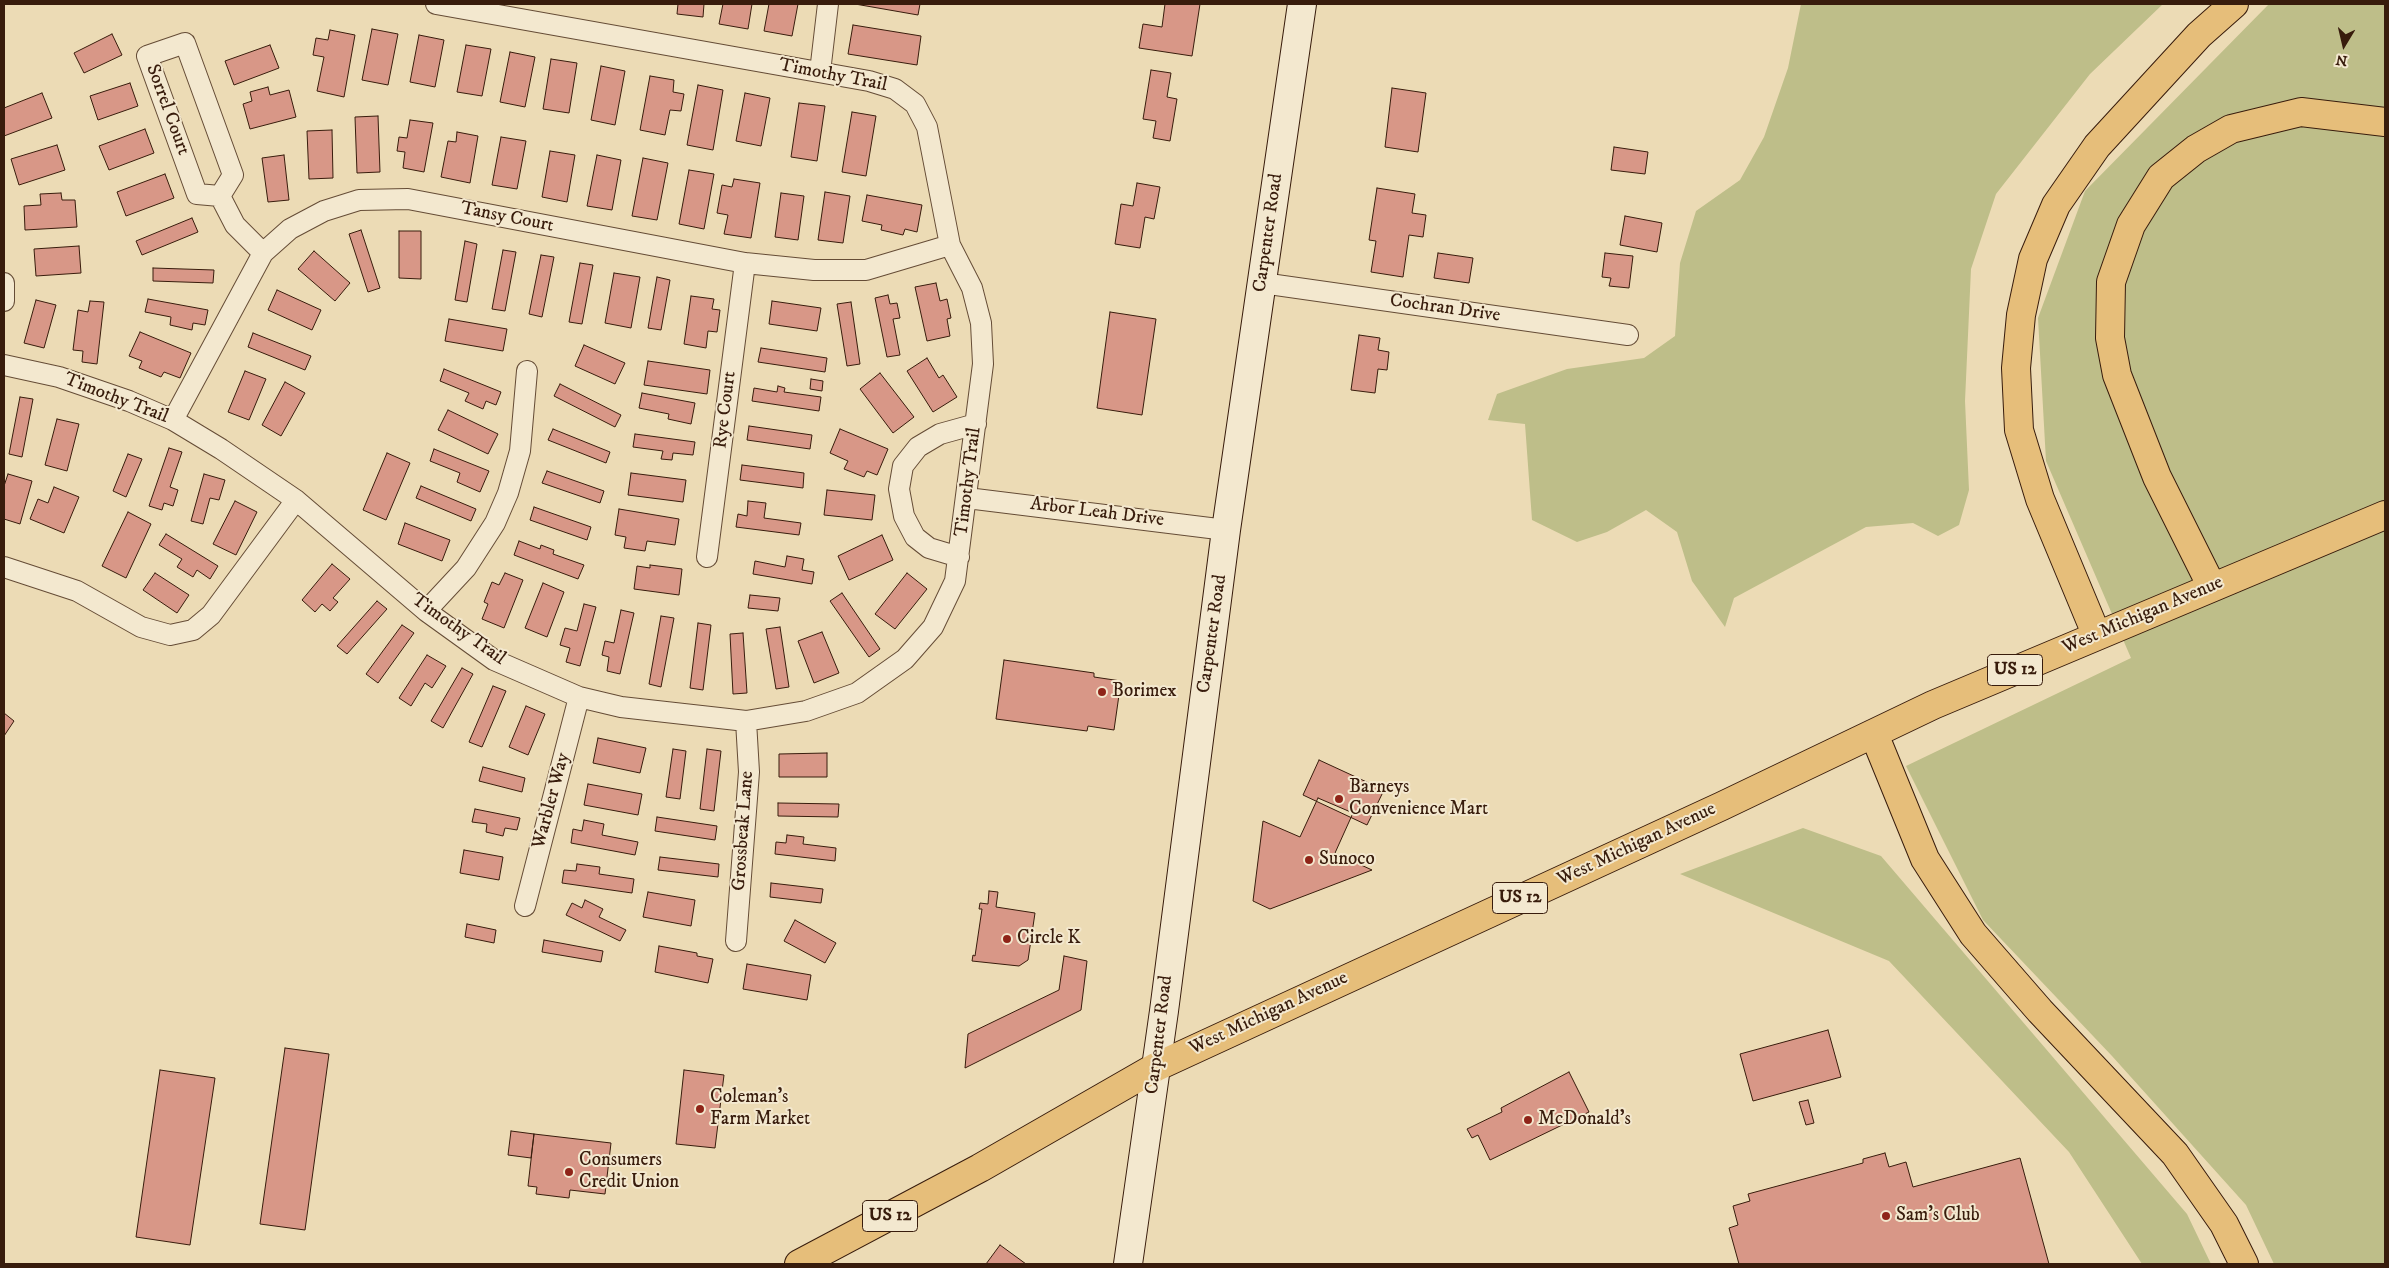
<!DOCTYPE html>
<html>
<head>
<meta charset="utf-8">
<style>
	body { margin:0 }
	#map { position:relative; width:2389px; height:1268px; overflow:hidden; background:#ecdbb5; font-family:"IM FELL DW Pica",serif }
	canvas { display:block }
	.frame { position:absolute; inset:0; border:5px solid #381c0c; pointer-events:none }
	.north { position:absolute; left:2319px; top:20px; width:50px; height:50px; -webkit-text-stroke:4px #f3e8cf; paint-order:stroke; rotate:189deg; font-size:14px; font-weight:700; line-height:20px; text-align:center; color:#381c0c }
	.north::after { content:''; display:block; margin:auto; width:18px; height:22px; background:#381c0c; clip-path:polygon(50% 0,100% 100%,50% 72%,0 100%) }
</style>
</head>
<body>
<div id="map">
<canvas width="2389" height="1268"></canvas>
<div class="frame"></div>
<div class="north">N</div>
</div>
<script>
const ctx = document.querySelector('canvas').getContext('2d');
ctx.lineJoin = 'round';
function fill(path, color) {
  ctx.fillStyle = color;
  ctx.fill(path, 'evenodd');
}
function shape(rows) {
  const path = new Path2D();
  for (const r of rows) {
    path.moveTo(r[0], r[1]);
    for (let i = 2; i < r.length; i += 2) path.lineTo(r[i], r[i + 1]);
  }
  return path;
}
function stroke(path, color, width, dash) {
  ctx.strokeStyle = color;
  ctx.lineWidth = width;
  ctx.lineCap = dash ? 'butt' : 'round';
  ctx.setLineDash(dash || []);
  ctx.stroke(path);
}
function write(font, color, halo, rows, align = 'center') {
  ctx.font = font + ' "IM FELL DW Pica",serif';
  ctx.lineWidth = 4;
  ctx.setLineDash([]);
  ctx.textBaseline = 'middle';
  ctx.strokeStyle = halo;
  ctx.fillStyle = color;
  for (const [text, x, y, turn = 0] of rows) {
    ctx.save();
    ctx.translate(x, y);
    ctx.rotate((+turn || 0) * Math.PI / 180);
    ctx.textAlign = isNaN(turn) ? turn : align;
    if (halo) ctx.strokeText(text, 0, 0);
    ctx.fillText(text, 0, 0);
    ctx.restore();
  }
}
const green = shape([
	[1801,4,2163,4,2090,74,1996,194,1971,269,1965,401,1969,490,1959,525,1938,536,1913,523,1866,527,1734,598,1725,627,1692,581,1677,532,1646,510,1607,532,1577,542,1532,520,1525,424,1488,420,1497,394,1567,369,1644,358,1675,336,1680,263,1696,211,1740,180,1764,137,1788,68],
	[2269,4,2385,4,2385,1264,2274,1264,2246,1205,2112,1056,1983,920,1906,766,2131,658,2046,461,2038,318,2085,191],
	[1803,828,1881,856,2187,1214,2211,1264,2142,1264,2069,1152,1889,961,1680,874]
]);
const building = shape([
	[678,4,704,4,703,17,677,14,678,4],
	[723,4,752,4,748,29,719,24,723,4],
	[769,4,798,4,792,36,764,31,769,4],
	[855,4,920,4,918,15,855,4],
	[1165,4,1200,4,1192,56,1139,48,1143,24,1162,27,1165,4],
	[853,25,921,36,917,65,848,54,853,25],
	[372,29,398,34,388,85,362,80,372,29],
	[330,30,355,35,344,97,317,91,324,57,313,55,316,38,328,40,330,30],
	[112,34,122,55,84,73,74,53,112,34],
	[419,35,444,40,435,87,410,82,419,35],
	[270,45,279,68,234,85,225,61,270,45],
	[466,45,491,49,482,96,457,92,466,45],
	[510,52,535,57,525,107,500,102,510,52],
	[551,59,577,63,569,113,543,109,551,59],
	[601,66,625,71,615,125,591,120,601,66],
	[1151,70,1171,73,1167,97,1177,99,1170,141,1153,138,1156,121,1143,119,1151,70],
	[650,76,674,80,673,92,684,94,681,111,670,110,665,135,640,130,650,76],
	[130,83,138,106,98,120,90,96,130,83],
	[698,85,723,90,713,150,687,145,698,85],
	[268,87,270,95,289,90,296,117,250,129,243,104,252,101,250,92,268,87],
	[1392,88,1426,93,1418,152,1385,147,1392,88],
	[42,93,52,118,4,136,4,108,42,93],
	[745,93,770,98,761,146,736,141,745,93],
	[799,103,825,106,817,161,791,157,799,103],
	[852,112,876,116,866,176,842,172,852,112],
	[378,116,380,172,357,173,355,117,378,116],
	[410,120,433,123,424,172,403,168,405,152,397,151,399,137,407,138,410,120],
	[145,129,154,153,109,170,99,146,145,129],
	[332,130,333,178,309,179,307,131,332,130],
	[457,132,478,136,470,183,441,177,448,141,456,142,457,132],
	[501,137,526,141,517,189,492,185,501,137],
	[57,145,65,170,19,185,11,159,57,145],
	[1614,147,1648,152,1645,174,1611,170,1614,147],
	[550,151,575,155,567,202,542,197,550,151],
	[284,155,289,200,268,202,262,158,284,155],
	[597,155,621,160,612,210,587,206,597,155],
	[643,158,668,163,657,220,632,216,643,158],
	[689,170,714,174,704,229,679,224,689,170],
	[165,174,174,198,126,216,117,192,165,174],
	[734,179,760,183,751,238,724,234,728,215,717,213,722,185,732,187,734,179],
	[1137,183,1160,187,1154,219,1145,217,1140,248,1115,244,1121,204,1133,206,1137,183],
	[1377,188,1415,194,1412,213,1426,215,1423,237,1409,235,1403,277,1371,272,1376,241,1369,240,1377,188],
	[825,192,850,196,843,243,818,240,825,192],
	[61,193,62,200,75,200,77,227,25,230,24,206,41,205,40,194,61,193],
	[781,193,804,196,798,240,775,237,781,193],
	[867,195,922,205,917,232,905,229,903,235,881,230,882,225,862,221,867,195],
	[1625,216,1662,223,1657,252,1620,245,1625,216],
	[192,218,198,232,142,255,136,241,192,218],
	[361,230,380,288,368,292,349,234,361,230],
	[399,231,421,231,421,279,399,278,399,231],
	[465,241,477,244,467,302,455,300,465,241],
	[79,246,81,273,36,276,34,249,79,246],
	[503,250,516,252,505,311,492,309,503,250],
	[314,251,350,283,335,301,298,269,314,251],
	[1438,253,1473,258,1469,283,1434,278,1438,253],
	[1605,253,1633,256,1629,288,1609,286,1611,278,1602,277,1605,253],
	[541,255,554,257,542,317,529,314,541,255],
	[580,263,593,265,582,324,569,322,580,263],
	[153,268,214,270,213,283,153,281,153,268],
	[614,273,640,277,631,328,605,323,614,273],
	[657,277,670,280,661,330,648,328,657,277],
	[936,283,940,301,947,299,951,318,947,319,950,336,927,341,915,287,936,283],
	[277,290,321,310,312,330,268,310,277,290],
	[888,295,890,304,897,303,900,318,893,319,900,355,887,357,875,298,888,295],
	[691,296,714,299,712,309,720,310,717,332,708,331,706,348,684,344,691,296],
	[148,299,208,310,205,325,193,323,192,330,170,325,171,317,145,312,148,299],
	[36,300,56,305,44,348,24,343,36,300],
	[90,301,104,302,97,364,82,362,83,351,73,350,78,310,88,312,90,301],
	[772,301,821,308,817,331,769,324,772,301],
	[851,302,860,364,847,366,837,304,851,302],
	[1110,312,1156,319,1142,415,1097,408,1110,312],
	[449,319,507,329,503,351,445,341,449,319],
	[140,332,191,353,180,378,164,372,161,377,139,368,142,361,129,356,140,332],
	[253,333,311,356,305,370,248,347,253,333],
	[1359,335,1380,338,1378,350,1389,352,1387,370,1378,369,1375,393,1351,390,1359,335],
	[584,345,625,363,615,384,575,366,584,345],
	[761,348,827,358,825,372,758,362,761,348],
	[927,358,939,378,943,375,957,397,933,412,907,371,927,358],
	[648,361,710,370,707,394,644,385,648,361],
	[444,369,501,392,496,405,486,401,483,409,465,401,469,393,440,381,444,369],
	[245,371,266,379,249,420,228,412,245,371],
	[880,373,914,417,893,433,860,389,880,373],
	[811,379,823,381,822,391,810,389,811,379],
	[285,382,305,393,281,436,262,425,285,382],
	[560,384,621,415,615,427,554,396,560,384],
	[778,386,785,388,784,392,821,397,819,411,752,401,754,388,777,392,778,386],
	[642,393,695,403,691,424,668,419,669,414,639,408,642,393],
	[20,397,33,399,22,457,9,454,20,397],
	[448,410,498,434,488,454,438,430,448,410],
	[57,419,79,424,67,471,45,465,57,419],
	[749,426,812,435,810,449,747,440,749,426],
	[553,429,610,452,606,463,548,440,553,429],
	[840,429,888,449,877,475,867,471,864,477,844,469,848,461,830,453,840,429],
	[635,434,695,442,693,455,673,453,672,460,661,459,663,451,633,447,635,434],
	[169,448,182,452,170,487,178,490,173,506,164,503,162,510,149,506,169,448],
	[434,449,489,471,480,492,457,482,460,473,430,461,434,449],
	[387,453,410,463,386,520,363,510,387,453],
	[128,454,142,459,126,497,113,491,128,454],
	[742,465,804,473,803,488,740,480,742,465],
	[547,471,604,491,600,503,542,483,547,471],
	[631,473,686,480,683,502,628,495,631,473],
	[8,474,32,481,20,524,4,519,4,486,8,474],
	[204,474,225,480,219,500,210,498,203,524,191,521,204,474],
	[421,486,476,509,471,521,416,498,421,486],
	[54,487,79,497,64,533,30,519,38,499,48,503,54,487],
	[827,490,875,495,872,520,824,515,827,490],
	[235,501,257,512,236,555,213,544,235,501],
	[748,501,766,503,764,518,801,523,799,535,736,527,738,514,747,516,748,501],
	[534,507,591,527,587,540,530,520,534,507],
	[619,509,679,519,675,545,647,541,645,551,624,548,626,537,615,535,619,509],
	[128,512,151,524,126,578,102,566,128,512],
	[405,523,450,540,442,561,398,544,405,523],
	[166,534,218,566,210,579,197,570,193,577,177,567,182,559,159,545,166,534],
	[882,535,893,560,849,580,838,556,882,535],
	[519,541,540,549,541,545,554,550,553,554,584,565,578,579,514,555,519,541],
	[787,556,804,559,802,570,814,572,812,584,753,574,755,561,785,567,787,556],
	[332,564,350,579,333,598,338,602,330,611,322,604,315,612,302,600,332,564],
	[650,565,682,569,679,595,634,589,637,566,650,568,650,565],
	[155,573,189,595,177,613,143,590,155,573],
	[505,573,523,580,504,628,482,619,488,604,484,602,492,582,499,585,505,573],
	[907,573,927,589,895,629,875,614,907,573],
	[543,583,564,592,547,637,525,628,543,583],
	[842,593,880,649,869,657,830,601,842,593],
	[750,595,780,598,778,611,748,608,750,595],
	[377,601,387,609,347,654,337,646,377,601],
	[584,604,596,607,580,666,566,662,570,648,560,645,565,628,577,631,584,604],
	[621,610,634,613,620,674,607,671,609,657,602,655,605,641,614,643,621,610],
	[661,616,674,618,661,687,649,684,661,616],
	[698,623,711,625,703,690,690,688,698,623],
	[402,625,414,633,378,683,366,674,402,625],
	[780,627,789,687,776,689,766,629,780,627],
	[822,632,839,673,814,683,798,641,822,632],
	[743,633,747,693,733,694,730,634,743,633],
	[427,655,446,666,432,688,425,683,411,706,399,698,427,655],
	[1004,660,1094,673,1094,677,1121,681,1114,730,1088,726,1087,731,996,719,1004,660],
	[462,668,473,674,443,728,431,721,462,668],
	[493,686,506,691,482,747,469,742,493,686],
	[526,706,545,714,528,755,509,747,526,706],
	[4,713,14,721,4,736,4,713],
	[598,738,646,748,640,773,593,763,598,738],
	[673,749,686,751,680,799,666,797,673,749],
	[707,749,721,751,714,811,700,809,707,749],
	[827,753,827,777,779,777,779,754,827,753],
	[1319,760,1384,790,1367,825,1303,795,1319,760],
	[483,767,525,778,522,792,479,781,483,767],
	[588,784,642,794,638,815,584,805,588,784],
	[1318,798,1353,813,1335,853,1372,870,1270,909,1253,901,1263,821,1300,837,1318,798],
	[778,803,839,804,838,817,778,816,778,803],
	[475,809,520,818,517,830,505,828,503,836,486,832,487,824,472,822,475,809],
	[657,817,717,826,715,840,655,831,657,817],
	[584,820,604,824,602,835,638,842,635,855,571,843,573,829,582,831,584,820],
	[787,835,804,837,803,844,836,848,835,861,775,854,776,842,786,843,787,835],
	[464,850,503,857,499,880,460,873,464,850],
	[660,857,719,864,718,877,658,870,660,857],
	[577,864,600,867,599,874,634,879,632,893,562,883,564,870,576,871,577,864],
	[771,883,823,889,821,903,770,897,771,883],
	[989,891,998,892,996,907,1035,913,1028,960,1019,966,972,961,973,955,975,956,982,909,979,909,980,903,988,904,989,891],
	[648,892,695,900,691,926,643,917,648,892],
	[585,900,603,909,599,917,626,930,620,941,566,915,572,903,582,908,585,900],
	[795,920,836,943,825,963,784,941,795,920],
	[467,924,496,930,494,943,465,937,467,924],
	[544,940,603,951,601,962,542,952,544,940],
	[659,946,697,953,697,956,713,959,708,983,655,972,659,946],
	[1064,956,1087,961,1081,1010,965,1068,968,1034,1059,990,1064,956],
	[747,964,811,975,807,1000,743,989,747,964],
	[1828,1030,1841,1077,1753,1101,1740,1054,1828,1030],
	[285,1048,329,1054,305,1230,260,1224,285,1048],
	[160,1070,215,1078,190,1245,136,1237,160,1070],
	[684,1070,724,1075,715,1148,676,1144,684,1070],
	[1569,1072,1589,1112,1490,1160,1478,1135,1472,1138,1467,1129,1502,1112,1501,1108,1569,1072],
	[1808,1100,1814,1123,1806,1125,1799,1102,1808,1100],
	[511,1131,534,1134,531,1158,508,1155,511,1131],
	[534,1134,611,1143,605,1194,570,1190,569,1198,536,1194,537,1187,528,1186,534,1134],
	[1885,1153,1889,1167,1906,1162,1913,1187,2020,1158,2049,1264,1739,1264,1729,1228,1738,1225,1733,1206,1750,1201,1748,1194,1863,1163,1863,1159,1885,1153],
	[1000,1245,1026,1264,986,1264,1000,1245]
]);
const street = shape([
	[820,72,828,4],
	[220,196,197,194,147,56,185,43,233,175,220,196,235,225,263,253],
	[4,283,4,301],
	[1262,283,1628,335],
	[4,365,59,377,129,401,173,420,221,449,296,500,426,611,494,660,579,697,621,707,746,721,806,711,857,693,905,659,933,627,955,581,983,364,981,323,972,288,950,245,927,127,915,104,895,89,869,81,436,4],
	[173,420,263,253,290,229,324,211,359,200,408,199,745,263,814,270,866,270,950,245],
	[967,498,1226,530],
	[707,557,745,263],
	[959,557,929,548,915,537,904,516,899,489,903,466,918,447,940,434,976,424],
	[4,567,77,591,141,627,170,635,193,630,211,615,296,500],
	[426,611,466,568,495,523,508,493,520,451,527,371],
	[525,906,579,697],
	[736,941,749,772,746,721]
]);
const secondary = shape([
	[1128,1264,1164,1011,1226,530,1302,4]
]);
const highway = shape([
	[2212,587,2157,477,2117,375,2110,338,2111,282,2131,225,2161,177,2196,149,2231,129,2301,112,2385,122],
	[2097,636,2040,499,2019,430,2016,368,2021,315,2033,259,2056,205,2097,146,2199,35,2234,4],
	[1874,734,1925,859,1973,934,2040,1011,2175,1154,2224,1224,2244,1264],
	[799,1264,980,1168,1156,1067,1722,806,1933,705,2385,515]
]);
const markers = [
	[1102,692,5,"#8f2418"],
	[1339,799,5,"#8f2418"],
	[1309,860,5,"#8f2418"],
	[1007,939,5,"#8f2418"],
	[700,1109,5,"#8f2418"],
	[1528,1120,5,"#8f2418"],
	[569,1172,5,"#8f2418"],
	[1886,1216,5,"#8f2418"]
];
const shields = [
	[2015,670,55],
	[1520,898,55],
	[890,1216,55]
];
const shieldNames = [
	["US 12",2015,670],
	["US 12",1520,898],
	["US 12",890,1216]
];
const streetNames = [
	["Timothy Trail",833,76,11],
	["Sorrel Court",167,110,70],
	["Tansy Court",507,218,11],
	["Carpenter Road",1269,233,-82],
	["Cochran Drive",1445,309,8],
	["Timothy Trail",116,399,21],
	["Rye Court",726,410,-83],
	["Timothy Trail",969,482,-83],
	["Arbor Leah Drive",1097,513,7],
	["West Michigan Avenue",2143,616,-23],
	["Timothy Trail",458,630,35],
	["Carpenter Road",1213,634,-82],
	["Warbler Way",552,801,-75],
	["Grossbeak Lane",744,831,-86],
	["West Michigan Avenue",1637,845,-25],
	["West Michigan Avenue",1269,1014,-25],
	["Carpenter Road",1160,1035,-83]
];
const poiNames = [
	["Borimex",1112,692],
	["Barneys",1349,788],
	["Convenience Mart",1349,810],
	["Sunoco",1319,860],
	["Circle K",1017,939],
	["Coleman's",710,1098],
	["Farm Market",710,1120],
	["McDonald's",1538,1120],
	["Consumers",579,1161],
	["Credit Union",579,1183],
	["Sam's Club",1896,1216]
];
fill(green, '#bebe89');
fill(building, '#d89787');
stroke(building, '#381c0c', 1);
stroke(street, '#654c36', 22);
stroke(secondary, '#381c0c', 30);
stroke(highway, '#381c0c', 30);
stroke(street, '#f3e8cf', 20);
stroke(secondary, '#f3e8cf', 28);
stroke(highway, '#e6be7a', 28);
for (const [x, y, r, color] of markers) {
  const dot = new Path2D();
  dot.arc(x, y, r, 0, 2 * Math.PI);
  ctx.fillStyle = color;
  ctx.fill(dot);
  stroke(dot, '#f3e8cf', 2);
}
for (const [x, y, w] of shields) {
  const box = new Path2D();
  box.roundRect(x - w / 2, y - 15.5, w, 31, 4);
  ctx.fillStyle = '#f3e8cf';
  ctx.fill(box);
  stroke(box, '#381c0c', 1);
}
write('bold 18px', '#381c0c', null, shieldNames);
write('19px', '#381c0c', '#f3e8cf', streetNames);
write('19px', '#381c0c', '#f3e8cf', poiNames, 'left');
</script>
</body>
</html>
